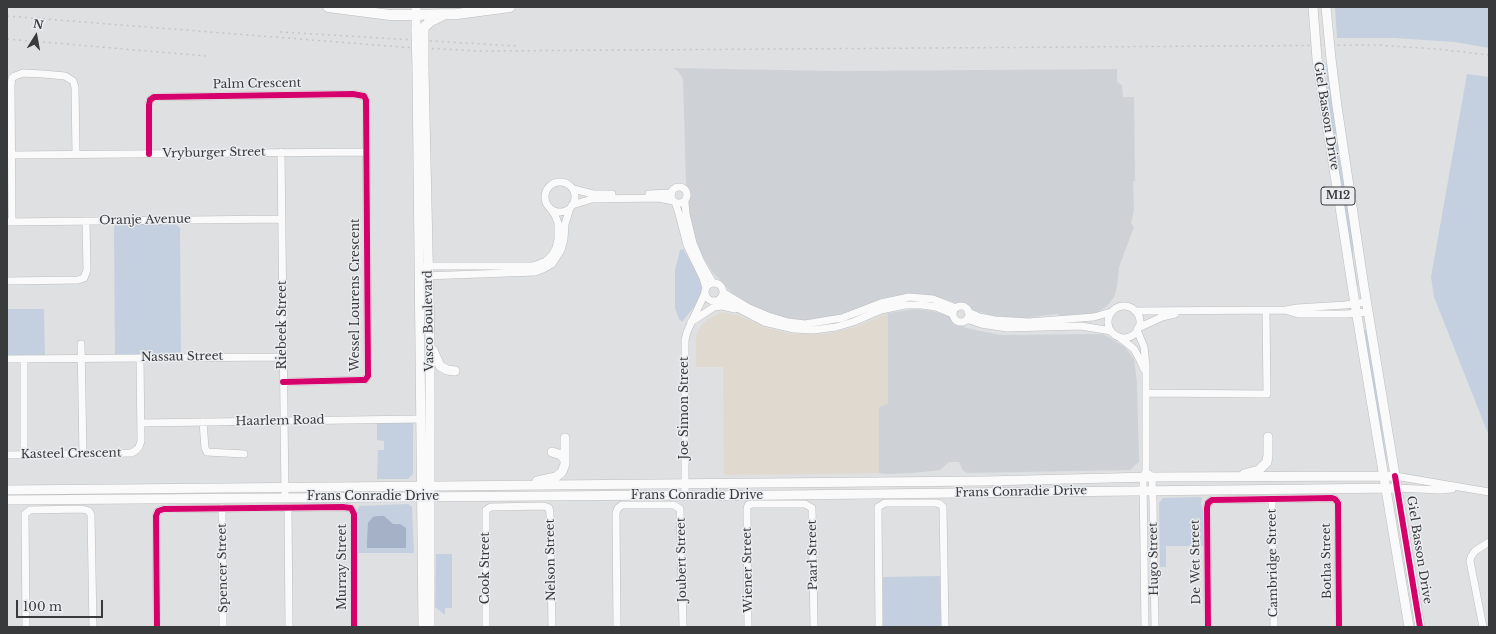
<!DOCTYPE html>
<html>
<head>
<meta charset="utf-8">
<style>
	body { margin:0 }
	#map { position:relative; width:1496px; height:634px; overflow:hidden; background:#dfe0e2; font-family:"Libre Baskerville",serif }
	canvas { display:block }
	.frame { position:absolute; inset:0; border:8px solid #393a3b; pointer-events:none }
	.north { position:absolute; left:16px; top:16px; width:40px; height:40px; -webkit-text-stroke:3px #ebedf0; paint-order:stroke; rotate:11deg; font-size:11px; font-weight:700; line-height:16px; text-align:center; color:#393a3b }
	.north::after { content:''; display:block; margin:auto; width:14px; height:18px; background:#393a3b; clip-path:polygon(50% 0,100% 100%,50% 72%,0 100%) }
	.scale { position:absolute; left:16px; top:600px; width:87px; height:18px; box-sizing:border-box; border:2px solid #393a3b; border-top:0; padding-left:5px; font-size:12px; line-height:14px; white-space:nowrap; color:#393a3b; -webkit-text-stroke:3px #ebedf0; paint-order:stroke }
</style>
</head>
<body>
<div id="map">
<canvas width="1496" height="634"></canvas>
<div class="frame"></div>
<div class="north">N</div>
<div class="scale">100 m</div>
</div>
<script>
const ctx = document.querySelector('canvas').getContext('2d');
ctx.lineJoin = 'round';
function fill(path, color) {
  ctx.fillStyle = color;
  ctx.fill(path, 'evenodd');
}
function shape(rows) {
  const path = new Path2D();
  for (const r of rows) {
    if (r.length === 3) {
      path.moveTo(r[0] + r[2], r[1]);
      path.arc(r[0], r[1], r[2], 0, 2 * Math.PI);
      continue;
    }
    path.moveTo(r[0], r[1]);
    for (let i = 2; i < r.length; i += 2) path.lineTo(r[i], r[i + 1]);
  }
  return path;
}
function stroke(path, color, width, dash) {
  ctx.strokeStyle = color;
  ctx.lineWidth = width;
  ctx.lineCap = dash ? 'butt' : 'round';
  ctx.setLineDash(dash || []);
  ctx.stroke(path);
}
function write(font, color, halo, rows, align = 'center') {
  ctx.font = font + ' "Libre Baskerville",serif';
  ctx.lineWidth = 3;
  ctx.setLineDash([]);
  ctx.textBaseline = 'middle';
  ctx.strokeStyle = halo;
  ctx.fillStyle = color;
  for (const [text, x, y, turn = 0] of rows) {
    ctx.save();
    ctx.translate(x, y);
    ctx.rotate((+turn || 0) * Math.PI / 180);
    ctx.textAlign = isNaN(turn) ? turn : align;
    if (halo) ctx.strokeText(text, 0, 0);
    ctx.fillText(text, 0, 0);
    ctx.restore();
  }
}
const built = shape([
	[673,68,838,71,1117,69,1117,82,1122,85,1123,97,1134,97,1135,181,1133,181,1134,210,1131,223,1134,227,1119,267,1117,287,1114,297,1107,306,1095,314,1061,316,1057,314,1018,319,990,315,976,311,945,299,920,295,816,320,801,320,782,317,751,306,734,295,713,273,704,259,695,240,690,217,686,184,683,79,678,71],
	[915,309,932,311,947,315,966,328,1000,335,1103,334,1125,347,1134,359,1137,383,1139,462,1130,470,968,473,963,471,959,462,949,462,940,470,914,473,887,474,879,473,879,406,888,404,888,313]
]);
const medical = shape([
	[722,312,738,315,767,328,791,334,826,334,856,327,888,313,888,404,879,407,879,473,724,475,723,367,696,367,696,335,701,326,708,320]
]);
const green = shape([
	[1335,7,1489,7,1489,48,1455,42,1395,38,1337,38],
	[1326,60,1328,60,1340,162,1353,238,1353,258,1358,286,1356,286,1328,107],
	[1467,74,1489,77,1489,436,1434,297,1431,277],
	[174,223,180,228,181,355,115,356,114,224],
	[683,249,699,276,702,288,698,302,682,322,679,319,675,308,675,270,680,250],
	[7,309,44,309,45,357,7,357],
	[1368,329,1387,462,1385,463,1364,330],
	[377,421,413,421,413,474,408,479,377,479,378,450,384,450,384,441,377,440],
	[1200,497,1202,498,1201,503,1204,513,1204,546,1166,546,1166,567,1160,567,1159,503,1163,498],
	[408,504,412,507,414,553,357,553,356,513,359,506],
	[436,554,452,554,452,608,445,608,445,615,435,607],
	[940,576,941,627,883,627,883,577]
]);
const water = shape([
	[378,516,384,516,393,524,400,524,406,528,406,548,367,548,367,541,368,523,373,517]
]);
const minor = shape([
	[281,152,285,498],
	[149,154,149,105,150,100,154,97,353,94,364,96,366,100,368,376,365,380,361,380,283,382],
	[12,155,367,152],
	[560,197,15],
	[679,195,8],
	[573,189,593,194,612,194],
	[649,194,672,193],
	[675,202,679,214,687,245,703,278,706,288],
	[685,202,686,214,693,243,701,262,713,283],
	[572,205,592,199,659,198,673,201],
	[7,222,282,219],
	[12,222,11,85,12,78,15,76,23,73,43,74,65,76,73,81,75,87,76,154],
	[419,266,532,266,539,264,546,261,552,255,556,248,558,239,558,223,555,215,550,208],
	[424,276,535,272,543,269,552,264,561,250,564,239,565,224,570,208],
	[7,281,78,280,84,278,87,270,86,221],
	[714,292,9],
	[724,293,749,308,768,316,788,322,805,324,842,318,881,303,909,297,933,299,956,308],
	[720,299,764,322,794,329,813,330,836,327,853,322,881,310,905,305,922,305,936,307,953,314],
	[961,314,8],
	[1124,322,16],
	[1135,311,1286,310,1297,308,1345,305,1366,302],
	[1288,311,1298,314,1346,314,1368,312],
	[968,312,979,317,995,320,1029,322,1094,317,1111,312],
	[967,319,981,324,1007,328,1081,326,1111,331],
	[691,322,714,307,722,306,735,309],
	[1138,328,1162,317,1175,314],
	[1137,330,1144,347,1146,365,1146,471,1143,477,1145,627],
	[1119,337,1134,349,1140,360,1144,369],
	[81,344,83,454],
	[7,359,283,357],
	[24,359,24,454],
	[1146,393,1267,394,1266,311],
	[203,422,205,448,207,452,244,454],
	[141,423,420,419],
	[7,455,131,453,135,451,139,447,141,441,140,358],
	[1149,474,1152,477,1153,502,1155,627],
	[1395,476,1489,492],
	[1397,488,1440,490,1452,489],
	[685,496,685,340,687,332,705,293],
	[1272,500,1274,627],
	[288,507,289,627],
	[222,508,223,627],
	[26,627,25,514,30,510,82,509,89,511,91,515,93,627],
	[157,627,156,516,158,511,164,509,343,507,351,508,354,514,354,627],
	[486,627,486,510,491,507,544,506,549,508,550,513,552,627],
	[617,627,616,513,618,508,622,505,674,505,680,509,683,627],
	[748,627,747,509,748,505,752,504,805,504,812,508,814,627],
	[879,627,878,507,885,503,936,503,940,504,943,507,945,627],
	[1208,627,1207,508,1208,503,1212,500,1332,498,1335,499,1338,503,1339,627],
	[1483,627,1470,561,1471,557,1475,551,1489,542]
]);
const major = shape([
	[416,7,416,31],
	[1317,59,1355,304,1409,627],
	[1331,59,1337,106,1364,287,1420,627],
	[417,69,423,627],
	[424,70,430,341,430,627],
	[433,350,440,366,447,370,455,371],
	[552,452,561,455,565,460],
	[1244,474,1259,470,1267,462,1268,455,1268,437],
	[537,481,556,477,562,472,565,464,565,438],
	[7,490,985,481,1152,477,1395,476],
	[7,500,673,495,698,496,1397,488]
]);
const highway = shape([
	[328,7,390,15,407,15,457,14,510,7],
	[424,27,431,21,443,15]
]);
const rail = shape([
	[7,16,401,47,480,51,1376,45,1437,49,1489,55],
	[280,32,516,46],
	[7,39,206,56]
]);
const majorBridge = shape([
	[1313,7,1317,59],
	[1326,7,1331,59],
	[416,31,417,69],
	[424,31,424,70]
]);
const cycleway = shape([
	[149,154,149,105,150,100,154,97,353,94,364,96,366,100,368,376,365,380,361,380,283,382],
	[1395,476,1420,627],
	[157,627,156,516,158,511,164,509,343,507,351,508,354,514,354,627],
	[1208,627,1207,508,1208,503,1212,500,1332,498,1335,499,1338,503,1339,627]
]);
const shields = [
	[1338,196,34]
];
const shieldNames = [
	["M12",1338,196]
];
const streetNames = [
	["Palm Crescent",257,84,-1],
	["Giel Basson Drive",1326,116,81],
	["Vryburger Street",214,153,-1],
	["Oranje Avenue",145,220,-1],
	["Wessel Lourens Crescent",356,295,-90],
	["Vasco Boulevard",429,321,-91],
	["Riebeek Street",283,325,-90],
	["Nassau Street",182,357,-1],
	["Joe Simon Street",685,408,-90],
	["Haarlem Road",280,421,-1],
	["Kasteel Crescent",71,454,-1],
	["Frans Conradie Drive",1021,492,-1],
	["Frans Conradie Drive",697,496],
	["Frans Conradie Drive",373,497],
	["Giel Basson Drive",1419,550,81],
	["Paarl Street",813,555,-91],
	["Hugo Street",1154,559,-91],
	["Nelson Street",551,560,-91],
	["Joubert Street",682,560,-91],
	["Botha Street",1327,561,-91],
	["De Wet Street",1196,562,-91],
	["Cambridge Street",1273,563,-91],
	["Murray Street",343,567,-90],
	["Spencer Street",223,568,-91],
	["Cook Street",486,568,-90],
	["Wiener Street",748,570,-91]
];
fill(built, '#ced2d7');
fill(medical, '#e0d9d0');
fill(green, '#c4d0df');
fill(water, '#a5b1c7');
stroke(minor, '#bcbdbe', 8);
stroke(major, '#bcbdbe', 10);
stroke(highway, '#bcbdbe', 11);
stroke(minor, '#fafafb', 7);
stroke(major, '#fafafb', 9);
stroke(highway, '#fafafb', 10);
stroke(rail, '#c5c6c6', 1.5, [2, 4]);
stroke(majorBridge, '#bcbdbe', 10, []);
stroke(majorBridge, '#fafafb', 9);
stroke(cycleway, '#d6006c', 6);
for (const [x, y, w] of shields) {
  const box = new Path2D();
  box.roundRect(x - w / 2, y - 9, w, 18, 3);
  ctx.fillStyle = '#ebedf0';
  ctx.fill(box);
  stroke(box, '#393a3b', 1);
}
write('bold 11px', '#393a3b', null, shieldNames);
write('12px', '#393a3b', '#ebedf0', streetNames);
</script>
</body>
</html>
